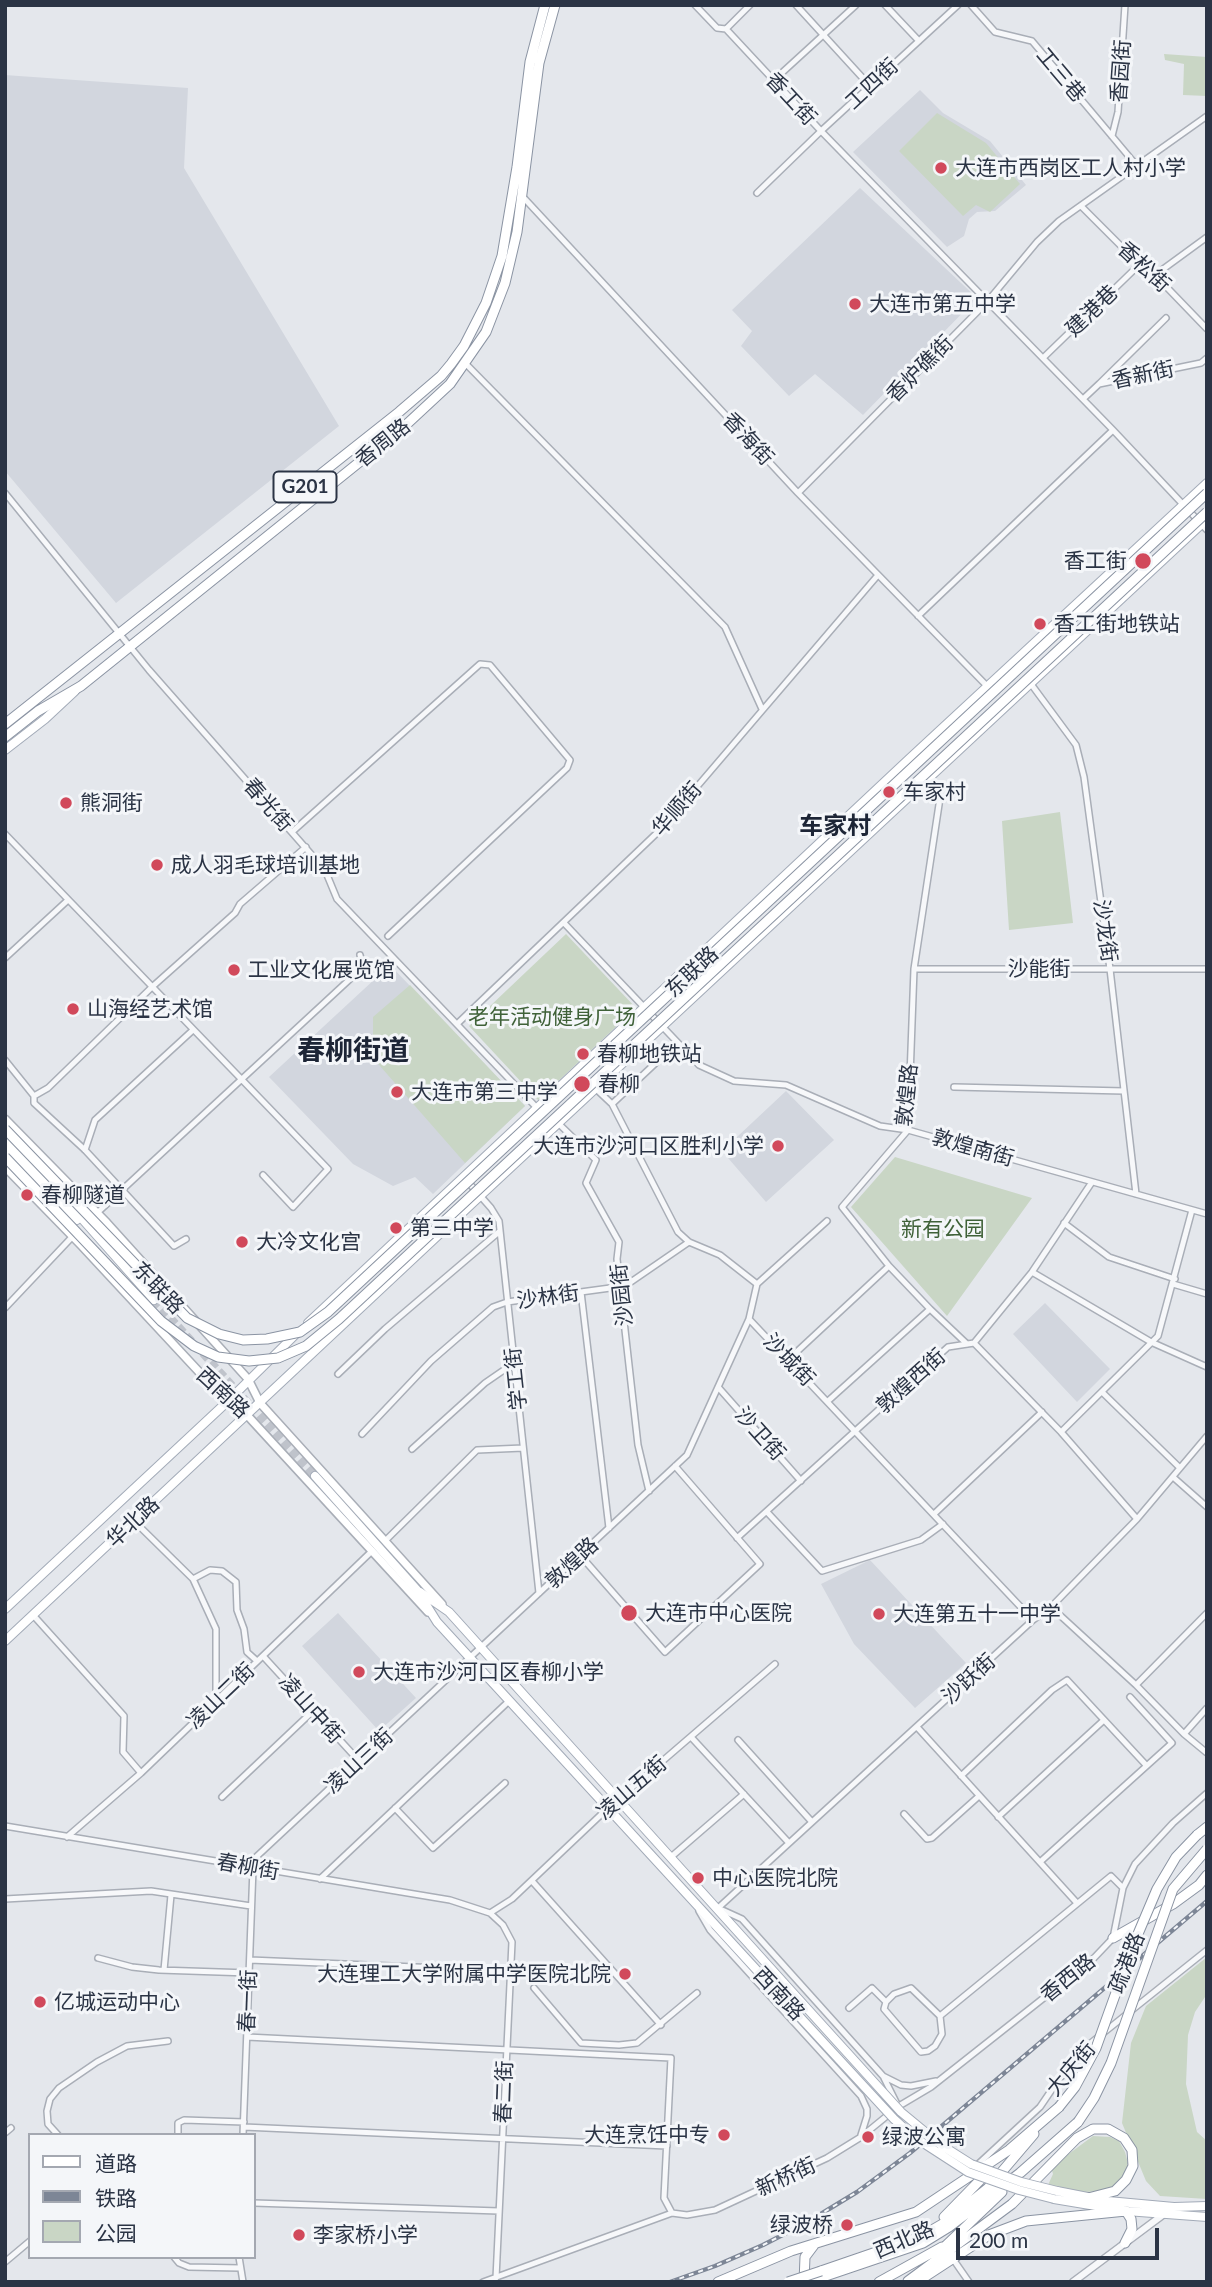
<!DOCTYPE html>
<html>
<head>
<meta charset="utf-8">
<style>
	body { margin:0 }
	#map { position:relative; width:1212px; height:2287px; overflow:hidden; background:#e4e7ec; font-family:Lato,"Noto Sans SC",sans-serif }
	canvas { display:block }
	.frame { position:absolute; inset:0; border:7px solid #2b3445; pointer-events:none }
	.legend { position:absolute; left:28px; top:2133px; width:228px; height:126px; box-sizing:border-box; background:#f4f6f9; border:2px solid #a4a8b1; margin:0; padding:9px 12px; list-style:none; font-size:21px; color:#2b3445 }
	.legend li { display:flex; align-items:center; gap:14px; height:35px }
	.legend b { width:35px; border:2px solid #a4a8b1 }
	.scale { position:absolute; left:956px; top:2228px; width:203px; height:32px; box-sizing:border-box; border:4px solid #2b3445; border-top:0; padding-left:9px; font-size:21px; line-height:24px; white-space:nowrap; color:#2b3445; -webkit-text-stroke:5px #f4f6f9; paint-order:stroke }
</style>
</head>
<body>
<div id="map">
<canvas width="1212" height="2287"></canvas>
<div class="frame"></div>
<ul class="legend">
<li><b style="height:9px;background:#fff"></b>道路</li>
<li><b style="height:9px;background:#7d8696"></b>铁路</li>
<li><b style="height:19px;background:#c9d6c5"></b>公园</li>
</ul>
<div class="scale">200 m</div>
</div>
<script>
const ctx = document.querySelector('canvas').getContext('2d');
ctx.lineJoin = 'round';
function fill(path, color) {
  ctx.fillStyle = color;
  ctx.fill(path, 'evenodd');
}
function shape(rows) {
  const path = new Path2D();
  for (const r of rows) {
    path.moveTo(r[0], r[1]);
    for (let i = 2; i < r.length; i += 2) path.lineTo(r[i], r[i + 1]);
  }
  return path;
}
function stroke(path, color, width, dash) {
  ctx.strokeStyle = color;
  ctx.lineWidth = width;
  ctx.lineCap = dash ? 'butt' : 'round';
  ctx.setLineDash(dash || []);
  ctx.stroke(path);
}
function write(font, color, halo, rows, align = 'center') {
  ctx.font = font + ' Lato,"Noto Sans SC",sans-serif';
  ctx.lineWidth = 6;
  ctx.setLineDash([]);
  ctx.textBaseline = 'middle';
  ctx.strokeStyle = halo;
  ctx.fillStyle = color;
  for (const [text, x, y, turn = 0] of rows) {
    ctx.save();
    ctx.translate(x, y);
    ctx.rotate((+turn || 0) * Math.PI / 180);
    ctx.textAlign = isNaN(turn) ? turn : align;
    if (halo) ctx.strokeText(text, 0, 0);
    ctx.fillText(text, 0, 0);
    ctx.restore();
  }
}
const built = shape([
	[5,75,188,88,184,168,339,426,116,603,5,471],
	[920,90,943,113,990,141,1026,185,995,211,977,212,969,219,964,236,947,247,853,152],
	[860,188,977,298,863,415,815,374,789,396,741,346,752,331,732,310],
	[390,965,525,1106,433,1194,415,1177,393,1186,353,1164,269,1077],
	[786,1091,834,1140,766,1202,722,1151],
	[1045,1303,1110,1369,1077,1402,1013,1334],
	[870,1560,966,1663,915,1708,854,1644,821,1584],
	[338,1613,416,1698,379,1731,302,1646]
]);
const green = shape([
	[1164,54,1207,57,1207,96,1183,95,1184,64,1165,60],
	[937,113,986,143,1020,184,990,212,976,205,963,216,899,151],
	[1060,812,1073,923,1009,930,1002,821],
	[566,934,636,1008,538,1100,469,1026],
	[410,985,525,1106,465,1163,366,1050,373,1044,373,1017],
	[895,1157,1032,1198,947,1316,851,1207],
	[1207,1957,1207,1994,1195,2012,1188,2035,1186,2084,1197,2132,1207,2141,1207,2199,1160,2196,1146,2181,1122,2123,1131,2043,1146,2006],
	[1093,2136,1110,2137,1119,2141,1125,2152,1128,2163,1125,2175,1116,2185,1106,2191,1085,2192,1048,2185,1053,2174,1051,2167]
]);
const primaryTunnel = shape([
	[154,1300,315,1476]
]);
const minor = shape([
	[695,5,717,28,726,29,821,131,1113,430,1207,530],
	[796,5,870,86],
	[885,5,919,41],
	[971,5,995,32,1032,41,1137,166],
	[726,29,750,5],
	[774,80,856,5],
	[1112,136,1118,112,1125,5],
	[757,193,821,131,958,5],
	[523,197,798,493,987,686],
	[1081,206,1137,262,1155,275,1207,329],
	[1155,275,1207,237],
	[1043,358,1140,264],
	[466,364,725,627,762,709],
	[1099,384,1166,318],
	[1083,399,1099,384,1201,363,1207,358],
	[5,493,149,670,325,870,337,899,537,1108],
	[798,493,987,302,1037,242,1059,221,1207,116],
	[918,616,1113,430],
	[1031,684,1076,745,1084,777,1110,969,1136,1194],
	[928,780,940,798,914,969,908,1130,842,1207,889,1266,930,1309,967,1344],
	[292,832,480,664,490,665,570,760,567,768,388,936],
	[5,834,328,1169,293,1207,263,1175],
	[564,923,699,1065,734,1081,786,1085,880,1126,908,1130,1207,1214],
	[5,958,68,900],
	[914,969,1207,969],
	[457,1024,660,830,878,575],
	[5,1060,34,1096,34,1103,85,1150,174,1246,186,1239],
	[954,1087,1124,1091],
	[34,1096,48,1088,152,987,235,913,240,904,306,847],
	[612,1104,677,1043],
	[558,1123,596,1160,586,1183,619,1242,617,1259,638,1445,649,1491],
	[85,1150,95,1120,193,1030],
	[468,1182,491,1208,499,1221,539,1593],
	[97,1213,363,967,360,955],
	[1064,1223,1109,1257,1175,1279],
	[1032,1272,1151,1342,1207,1367],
	[757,1284,827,1221],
	[1173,1284,1207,1294],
	[581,1292,609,1528],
	[5,1308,73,1236],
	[749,1319,1033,1620],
	[974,1343,1061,1432,1137,1519],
	[789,1359,889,1266],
	[338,1374,385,1329,500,1231],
	[718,1387,801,1481],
	[1102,1392,1180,1468],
	[828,1401,930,1309],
	[1061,1432,1158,1336,1192,1210],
	[362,1434,431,1361,493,1307,507,1302,625,1286,689,1242],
	[412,1449,485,1383,514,1363],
	[1173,1477,1207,1507],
	[767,1512,822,1571,921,1540,943,1524],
	[934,1514,1042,1412],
	[134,1521,193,1579,216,1629,216,1702],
	[737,1538,948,1347,974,1343,1032,1272,1092,1182],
	[385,1541,477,1450,523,1448],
	[580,1555,665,1652,760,1564,675,1466],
	[193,1579,210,1570,222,1571,236,1582,237,1610,244,1629,247,1652,257,1661],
	[1051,1607,1136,1685,1184,1734,1207,1753],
	[33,1615,124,1716,123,1752,141,1773],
	[263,1656,359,1761],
	[1136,1685,1207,1613],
	[917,1727,1077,1903],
	[1184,1734,1207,1708],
	[691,1737,789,1843],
	[738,1740,812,1822],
	[961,1776,1052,1690,1067,1680,1146,1765],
	[222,1797,313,1711],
	[395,1808,433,1848,505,1783],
	[904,1814,927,1839,932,1838,979,1796],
	[998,1817,1104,1720],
	[5,1826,450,1900,490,1913,503,1925,512,1942,496,2278],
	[67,1837,141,1773,372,1551],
	[671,1857,744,1794],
	[1040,1862,1172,1743,1130,1697],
	[320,1879,509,1701],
	[532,1881,661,2025],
	[5,1899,151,1891,251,1906],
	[717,1909,1033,1620,1051,1607,1137,1519,1207,1436],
	[720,1909,742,1919,883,2076,901,2085,911,2086,936,2081],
	[699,1911,710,1930,861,2096,867,2109,867,2116,861,2135],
	[490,1913,512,1899,608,1808,775,1664],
	[98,1958,132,1967,159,1970,249,1973],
	[250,1960,510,1971],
	[164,1970,171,1895],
	[534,1988,581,2043,619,2045,637,2043,697,1993],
	[849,2008,872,1988,886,2002,884,2009,921,2052,928,2051,935,2046,942,2034,940,2016,911,1988,894,1994,886,2002],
	[940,2016,1111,1876,1123,1888],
	[247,2037,671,2058,664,2198,672,2213,687,2215,715,2210,827,2158,861,2137,899,2106,931,2087,1093,1959,1113,1938,1123,1888,1135,1864,1173,1823,1207,1793],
	[884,2078,897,2104],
	[244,2127,667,2146],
	[5,2133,11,2128],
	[58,2135,48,2124,47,2111,50,2099,59,2088,97,2062,127,2046,168,2041],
	[178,2135,178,2123,184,2120,244,2122],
	[243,2135,253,1868,255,1858,687,1455,749,1319,757,1284,720,1255,689,1242,678,1232,612,1104,595,1088],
	[975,2167,1040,2107,1059,2079,1092,2042,1207,1950],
	[254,2203,499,2211],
	[174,2257,179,2263,189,2267,240,2268],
	[239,2257,243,2282],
	[953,2259,969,2282],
	[5,2262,30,2241],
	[483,2282,672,2213]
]);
const tertiary = shape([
	[1073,2282,1164,2214]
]);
const secondary = shape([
	[5,1119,107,1223,248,1379,260,1403,442,1604],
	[5,1167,82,1246,227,1402,247,1415,428,1612]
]);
const primary = shape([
	[5,750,45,719,75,691],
	[5,1138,69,1204,154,1300],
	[5,1148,77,1220],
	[82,1208,97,1213],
	[308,1323,908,760,1207,483],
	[315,1476,417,1590,437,1622,775,1990],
	[420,1592,449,1612,784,1983],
	[5,1609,227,1402,298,1332],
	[5,1641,480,1196,1207,519],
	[1057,2191,1108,2201,1174,2207,1207,2206],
	[1054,2199,1126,2211,1207,2217]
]);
const trunk = shape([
	[5,724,399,412,441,376,451,364,464,346,486,303,502,256,517,167,530,62,545,5],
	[5,737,38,711,81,686,408,423,450,384,486,332,505,283,517,232,539,63,555,5],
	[1197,1835,1207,1827],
	[1113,1938,1173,1904,1199,1885,1207,1875],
	[944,2217,988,2172],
	[936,2255,1002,2192],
	[821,2271,920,2237,946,2222,988,2188,1034,2134],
	[908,2281,1012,2204,1077,2138,1093,2129,1108,2129,1124,2138,1132,2150,1133,2166,1126,2180,1115,2191,1088,2198],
	[718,2282,791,2251,916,2212,1009,2150,1059,2107],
	[804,2282,805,2257,814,2245],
	[808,2282,923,2243,949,2227,1020,2173,1078,2122],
	[879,2282,942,2247],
	[917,2282,989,2235,1026,2221,1126,2211,1131,2219,1132,2229,1125,2243]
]);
const rail = shape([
	[670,2282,715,2266,763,2245,806,2223,857,2192,910,2153,1207,1901]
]);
const primaryBridge = shape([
	[784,1983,901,2112,941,2145,971,2164,1021,2182,1057,2191],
	[775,1990,894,2119,914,2137,968,2172,1019,2190,1054,2199]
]);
const trunkBridge = shape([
	[5,1129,187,1318,219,1334,243,1340,267,1339,300,1332,328,1312,1207,493],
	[5,1157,161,1321,194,1346,218,1357,249,1361,278,1358,306,1346,339,1319,1207,512],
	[1059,2107,1075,2087,1096,2048,1132,1948,1157,1889,1176,1857,1197,1835],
	[1078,2122,1094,2098,1111,2063,1173,1889,1207,1849],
	[788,2282,821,2271]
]);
const markers = [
	[941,168,7,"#d1495b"],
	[855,304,7,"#d1495b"],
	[1143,561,9,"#d1495b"],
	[1040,624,7,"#d1495b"],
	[889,792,7,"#d1495b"],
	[66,803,7,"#d1495b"],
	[157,865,7,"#d1495b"],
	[234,970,7,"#d1495b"],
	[73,1009,7,"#d1495b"],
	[583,1054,7,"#d1495b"],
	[582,1084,9,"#d1495b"],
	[397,1092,7,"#d1495b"],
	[778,1146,7,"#d1495b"],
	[27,1195,7,"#d1495b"],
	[396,1228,7,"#d1495b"],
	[242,1242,7,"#d1495b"],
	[629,1613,9,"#d1495b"],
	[879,1614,7,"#d1495b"],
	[359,1672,7,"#d1495b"],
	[698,1878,7,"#d1495b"],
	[625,1974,7,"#d1495b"],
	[40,2002,7,"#d1495b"],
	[724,2135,7,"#d1495b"],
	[868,2137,7,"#d1495b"],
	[847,2225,7,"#d1495b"],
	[299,2235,7,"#d1495b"]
];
const shields = [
	[305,487,63]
];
const shieldNames = [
	["G201",305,487]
];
const streetNames = [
	["香园街",1121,71,-86],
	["工三巷",1061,75,50],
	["工四街",872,84,-43],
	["香工街",791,99,47],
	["香松街",1144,267,43],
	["建港巷",1092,311,-44],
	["香炉礁街",920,369,-45],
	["香新街",1143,375,-12],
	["香海街",748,439,47],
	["香周路",383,443,-39],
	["春光街",268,805,49],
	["华顺街",677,809,-49],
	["沙龙街",1105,931,82],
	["沙能街",1039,969],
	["东联路",692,972,-43],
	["敦煌路",907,1095,-84],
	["敦煌南街",973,1148,16],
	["东联路",158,1288,46],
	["沙园街",622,1295,-96],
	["沙林街",548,1297,-8],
	["沙城街",789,1360,46],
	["学工街",516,1379,-96],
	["敦煌西街",911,1381,-42],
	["西南路",223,1393,43],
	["沙卫街",760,1434,48],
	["华北路",133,1522,-43],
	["敦煌路",572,1563,-43],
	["沙跃街",969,1679,-42],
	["凌山二街",221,1696,-44],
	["凌山中街",311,1709,48],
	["凌山三街",359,1761,-43],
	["凌山五街",632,1788,-41],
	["春柳街",248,1867,10],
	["疏港路",1127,1963,-69],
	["香西路",1068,1978,-39],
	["西南路",779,1994,47],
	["春一街",248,2001,-88],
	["大庆街",1071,2069,-50],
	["春二街",504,2092,-88],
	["新桥街",786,2177,-25],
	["西北路",904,2240,-23]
];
const poiNames = [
	["大连市西岗区工人村小学",955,168],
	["大连市第五中学",869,304],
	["香工街",1127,561,"right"],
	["香工街地铁站",1054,624],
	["车家村",903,792],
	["熊洞街",80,803],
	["成人羽毛球培训基地",171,865],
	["工业文化展览馆",248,970],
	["山海经艺术馆",87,1009],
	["春柳地铁站",597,1054],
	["春柳",598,1084],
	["大连市第三中学",411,1092],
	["大连市沙河口区胜利小学",764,1146,"right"],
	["春柳隧道",41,1195],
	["第三中学",410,1228],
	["大冷文化宫",256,1242],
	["大连市中心医院",645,1613],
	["大连第五十一中学",893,1614],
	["大连市沙河口区春柳小学",373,1672],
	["中心医院北院",712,1878],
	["大连理工大学附属中学医院北院",611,1974,"right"],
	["亿城运动中心",54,2002],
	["大连烹饪中专",710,2135,"right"],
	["绿波公寓",882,2137],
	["绿波桥",833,2225,"right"],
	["李家桥小学",313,2235]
];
const parkNames = [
	["老年活动健身广场",552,1017],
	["新有公园",943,1229]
];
const quarterNames = [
	["车家村",835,826]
];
const districtNames = [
	["春柳街道",353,1051]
];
fill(built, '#d2d6de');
fill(green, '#c9d6c5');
stroke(primaryTunnel, '#bfc3cb', 8, [8, 4]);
stroke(minor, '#a9aeb7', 8);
stroke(tertiary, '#a9aeb7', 9);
stroke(secondary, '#a9aeb7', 10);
stroke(primary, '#a3abb8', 10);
stroke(trunk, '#8b94a3', 11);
stroke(minor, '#f7f8fa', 5);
stroke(tertiary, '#f7f8fa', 6);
stroke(secondary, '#fff', 7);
stroke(primary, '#fff', 8);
stroke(trunk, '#fff', 9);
stroke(rail, '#7d8696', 4.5);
stroke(rail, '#f4f6f9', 2, [5]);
stroke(primaryBridge, '#a3abb8', 10, []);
stroke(trunkBridge, '#8b94a3', 11, []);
stroke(primaryBridge, '#fff', 8);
stroke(trunkBridge, '#fff', 9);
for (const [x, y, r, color] of markers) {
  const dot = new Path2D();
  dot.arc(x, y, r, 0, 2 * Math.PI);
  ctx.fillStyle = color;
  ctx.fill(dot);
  stroke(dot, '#f4f6f9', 2.5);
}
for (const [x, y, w] of shields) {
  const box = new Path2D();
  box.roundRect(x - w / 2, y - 15.5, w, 31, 5);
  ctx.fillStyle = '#f4f6f9';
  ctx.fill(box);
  stroke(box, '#2b3445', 2);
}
write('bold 19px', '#2b3445', null, shieldNames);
write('21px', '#2b3445', '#f4f6f9', streetNames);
write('21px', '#2b3445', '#f4f6f9', poiNames, 'left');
write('21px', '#3f6138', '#f4f6f9', parkNames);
write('bold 24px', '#1d2536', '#f4f6f9', quarterNames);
write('bold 28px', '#1d2536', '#f4f6f9', districtNames);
</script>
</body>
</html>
